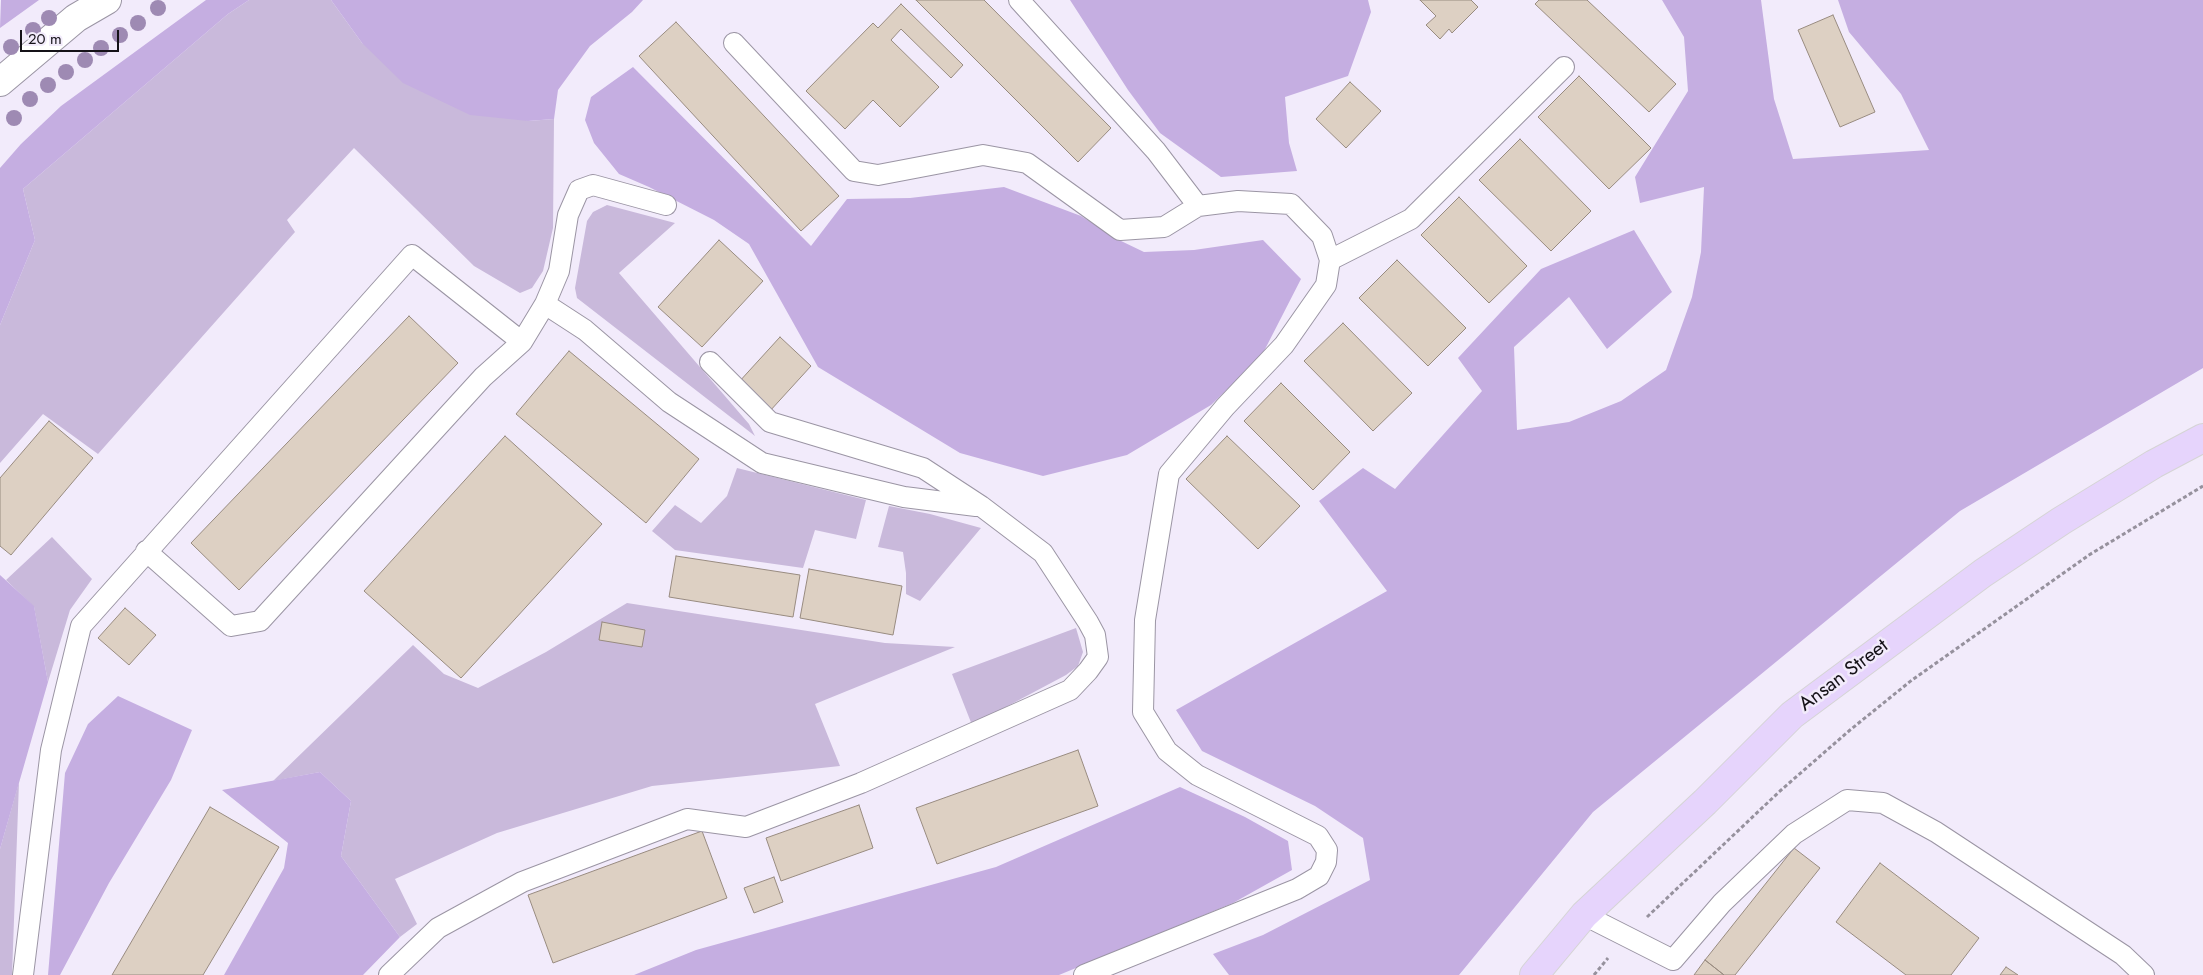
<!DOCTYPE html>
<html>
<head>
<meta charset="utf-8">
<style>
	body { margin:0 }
	#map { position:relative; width:2203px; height:975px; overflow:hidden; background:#f2ebfb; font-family:Jost,sans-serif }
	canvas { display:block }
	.scale { position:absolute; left:20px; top:30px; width:99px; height:22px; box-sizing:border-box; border:2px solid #151218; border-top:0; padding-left:6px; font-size:15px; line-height:18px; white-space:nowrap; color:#151218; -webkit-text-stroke:4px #f2ebfb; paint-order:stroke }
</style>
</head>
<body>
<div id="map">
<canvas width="2203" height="975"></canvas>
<div class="scale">20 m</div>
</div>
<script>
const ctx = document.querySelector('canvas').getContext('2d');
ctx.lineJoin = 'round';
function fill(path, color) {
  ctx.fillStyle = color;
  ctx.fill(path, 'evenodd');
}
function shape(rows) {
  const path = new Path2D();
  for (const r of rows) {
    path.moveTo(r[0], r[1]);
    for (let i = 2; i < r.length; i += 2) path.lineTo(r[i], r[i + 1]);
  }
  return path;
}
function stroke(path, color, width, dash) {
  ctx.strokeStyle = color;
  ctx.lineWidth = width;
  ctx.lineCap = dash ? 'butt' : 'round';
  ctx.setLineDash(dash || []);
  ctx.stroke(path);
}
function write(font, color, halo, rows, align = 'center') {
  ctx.font = font + ' Jost,sans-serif';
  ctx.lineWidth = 5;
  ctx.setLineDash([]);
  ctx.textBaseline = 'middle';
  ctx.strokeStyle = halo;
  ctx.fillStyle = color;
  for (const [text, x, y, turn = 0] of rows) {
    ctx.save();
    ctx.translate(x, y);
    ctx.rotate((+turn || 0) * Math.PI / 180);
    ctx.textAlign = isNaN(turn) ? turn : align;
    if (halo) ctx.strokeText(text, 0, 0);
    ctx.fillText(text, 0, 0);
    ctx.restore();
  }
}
const green = shape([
	[249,0,331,0,362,43,528,121,554,119,553,228,543,271,532,288,520,293,474,266,354,148,287,220,295,232,98,454,43,414,0,463,0,325,35,240,23,189,228,14],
	[607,205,675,223,619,273,749,424,755,436,577,298,575,288,587,221,593,212],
	[737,468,866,500,856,539,815,530,803,568,675,550,652,531,675,505,701,523,727,496],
	[889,506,930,514,981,528,920,601,906,594,906,573,903,552,878,547],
	[52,537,92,579,70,610,48,682,34,607,6,580],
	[627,603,885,643,955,647,815,704,840,766,652,786,497,833,395,879,417,924,400,937,341,856,351,801,320,772,273,781,413,645,444,674,478,688,546,652],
	[1076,628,1083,652,1078,666,1066,675,972,725,952,674],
	[19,782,12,975,0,975,0,849]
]);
const forest = shape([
	[1,0,39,0,0,28],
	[206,0,249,0,228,14,23,189,35,240,0,325,0,168,21,144,61,106],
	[331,0,643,0,632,12,590,46,558,90,554,119,528,121,470,115,403,83,362,43],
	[1070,0,1368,0,1371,12,1348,76,1285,97,1289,143,1297,171,1221,177,1160,133,1128,90],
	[1662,0,1761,0,1774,99,1793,159,1929,150,1901,94,1849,32,1838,0,2203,0,2203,368,1960,511,1593,812,1459,975,1229,975,1213,954,1263,935,1370,880,1363,838,1315,806,1202,751,1176,710,1387,591,1319,501,1363,468,1395,489,1482,391,1458,358,1541,269,1634,230,1672,292,1607,349,1569,297,1514,347,1517,430,1569,422,1621,401,1666,370,1692,297,1701,252,1704,187,1640,203,1635,177,1688,91,1684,37],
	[633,67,811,246,847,199,910,198,1004,187,1081,216,1119,240,1144,252,1194,250,1263,240,1301,279,1261,357,1211,405,1127,455,1043,476,960,453,818,367,749,244,714,220,649,187,619,174,594,143,585,120,591,97],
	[0,575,34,606,48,682,0,849],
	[118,696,192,730,171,780,109,883,60,975,48,975,65,773,88,724],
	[320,772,351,801,341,856,400,937,363,975,224,975,284,868,288,843,222,790],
	[1180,787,1245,817,1288,841,1292,870,1233,903,1059,975,634,975,696,950,996,867]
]);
const building = shape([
	[916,0,984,0,1111,128,1078,162,916,0],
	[1420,0,1471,0,1478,7,1452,33,1449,29,1440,39,1426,25,1436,16,1420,0],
	[1539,0,1587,0,1676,84,1649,112,1535,4,1539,0],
	[901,4,963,65,951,78,901,29,891,40,939,87,900,127,873,100,845,129,806,91,873,23,878,28,901,4],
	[1833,15,1875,112,1840,127,1798,30,1833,15],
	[676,22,839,196,801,231,639,56,676,22],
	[1579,76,1651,148,1609,189,1538,117,1579,76],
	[1350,82,1381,111,1346,148,1316,119,1350,82],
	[1520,139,1591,211,1551,251,1479,180,1520,139],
	[1459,197,1527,266,1489,303,1421,235,1459,197],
	[719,240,763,281,702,347,658,307,719,240],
	[1397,260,1466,328,1428,366,1359,298,1397,260],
	[409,316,458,363,239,590,191,543,409,316],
	[1343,323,1412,393,1373,431,1304,361,1343,323],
	[780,337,811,366,769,412,738,383,780,337],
	[569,351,699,459,646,523,516,414,569,351],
	[1281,383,1350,452,1313,490,1244,421,1281,383],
	[49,421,93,458,11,555,0,546,0,478,49,421],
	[505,436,602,524,461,678,364,591,505,436],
	[1227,436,1300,506,1258,549,1186,479,1227,436],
	[676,556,800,575,793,617,669,597,676,556],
	[809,569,902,586,893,635,800,618,809,569],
	[125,608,156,635,129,665,98,638,125,608],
	[602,622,645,630,642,647,599,640,602,622],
	[1078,750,1098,806,937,864,916,808,1078,750],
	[859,805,873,848,781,881,766,838,859,805],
	[210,807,279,847,203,975,112,975,210,807],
	[702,831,727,898,553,963,528,895,702,831],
	[1794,848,1820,868,1735,975,1724,975,1705,960,1794,848],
	[1880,863,1979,938,1951,975,1906,975,1836,922,1880,863],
	[774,877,783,902,754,913,744,888,774,877],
	[1705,960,1724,975,1694,975,1705,960],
	[2006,967,2018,975,2000,975,2006,967]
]);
const path = shape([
	[1647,917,1780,791,1850,730,1912,680,2089,555,2203,486],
	[1594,975,1608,958]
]);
const lane = shape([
	[1019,0,1156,151,1198,206],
	[734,43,854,171,878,175,983,155,1027,163,1120,230,1164,227,1198,206,1238,201,1291,204,1322,236,1330,260,1326,285,1284,345,1225,407,1169,474,1145,620,1143,712,1167,751,1197,775,1318,836,1327,850,1326,862,1319,876,1297,889,1084,975],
	[1330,260,1411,219,1564,67],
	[545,304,585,330,669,402,762,463,904,497,976,506],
	[146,551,231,626,260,621,483,377,522,342],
	[1584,915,1673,960,1722,903,1794,834,1847,800,1883,803,1936,832,2123,955,2144,975],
	[23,975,51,750,81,626,412,255,522,342,545,304,559,271,568,215,579,190,593,185,666,205],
	[389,975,438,928,522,882,687,819,746,827,861,783,1070,690,1088,671,1098,657,1095,635,1088,622,1043,553,981,506,923,468,770,422,710,362]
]);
const street = shape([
	[0,82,76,18,107,0]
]);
const primary = shape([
	[1534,975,1584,915,1705,802,1792,715,1983,573,2061,521,2154,464,2203,438]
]);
const trees = [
	[158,8],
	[49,18],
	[138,23],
	[33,30],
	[120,35],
	[11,47],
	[101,48],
	[85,60],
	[66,72],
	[48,85],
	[30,99],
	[14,118]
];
const streetNames = [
	["Ansan Street",1844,676,-37]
];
fill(green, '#c9b9db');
fill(forest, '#c5aee1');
fill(building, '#ddd0c3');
stroke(building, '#988b80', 1);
stroke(lane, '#9b95a4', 22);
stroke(street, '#9b95a4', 30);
stroke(primary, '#d5d4d5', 30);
stroke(path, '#96919d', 3, [4, 2.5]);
stroke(lane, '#fff', 20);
stroke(street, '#fff', 28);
stroke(primary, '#e6d4fc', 28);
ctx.fillStyle = '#9e8ab3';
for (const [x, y] of trees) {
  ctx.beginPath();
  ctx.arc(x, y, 8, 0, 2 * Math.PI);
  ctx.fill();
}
write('20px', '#151218', '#f2ebfb', streetNames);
</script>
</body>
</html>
